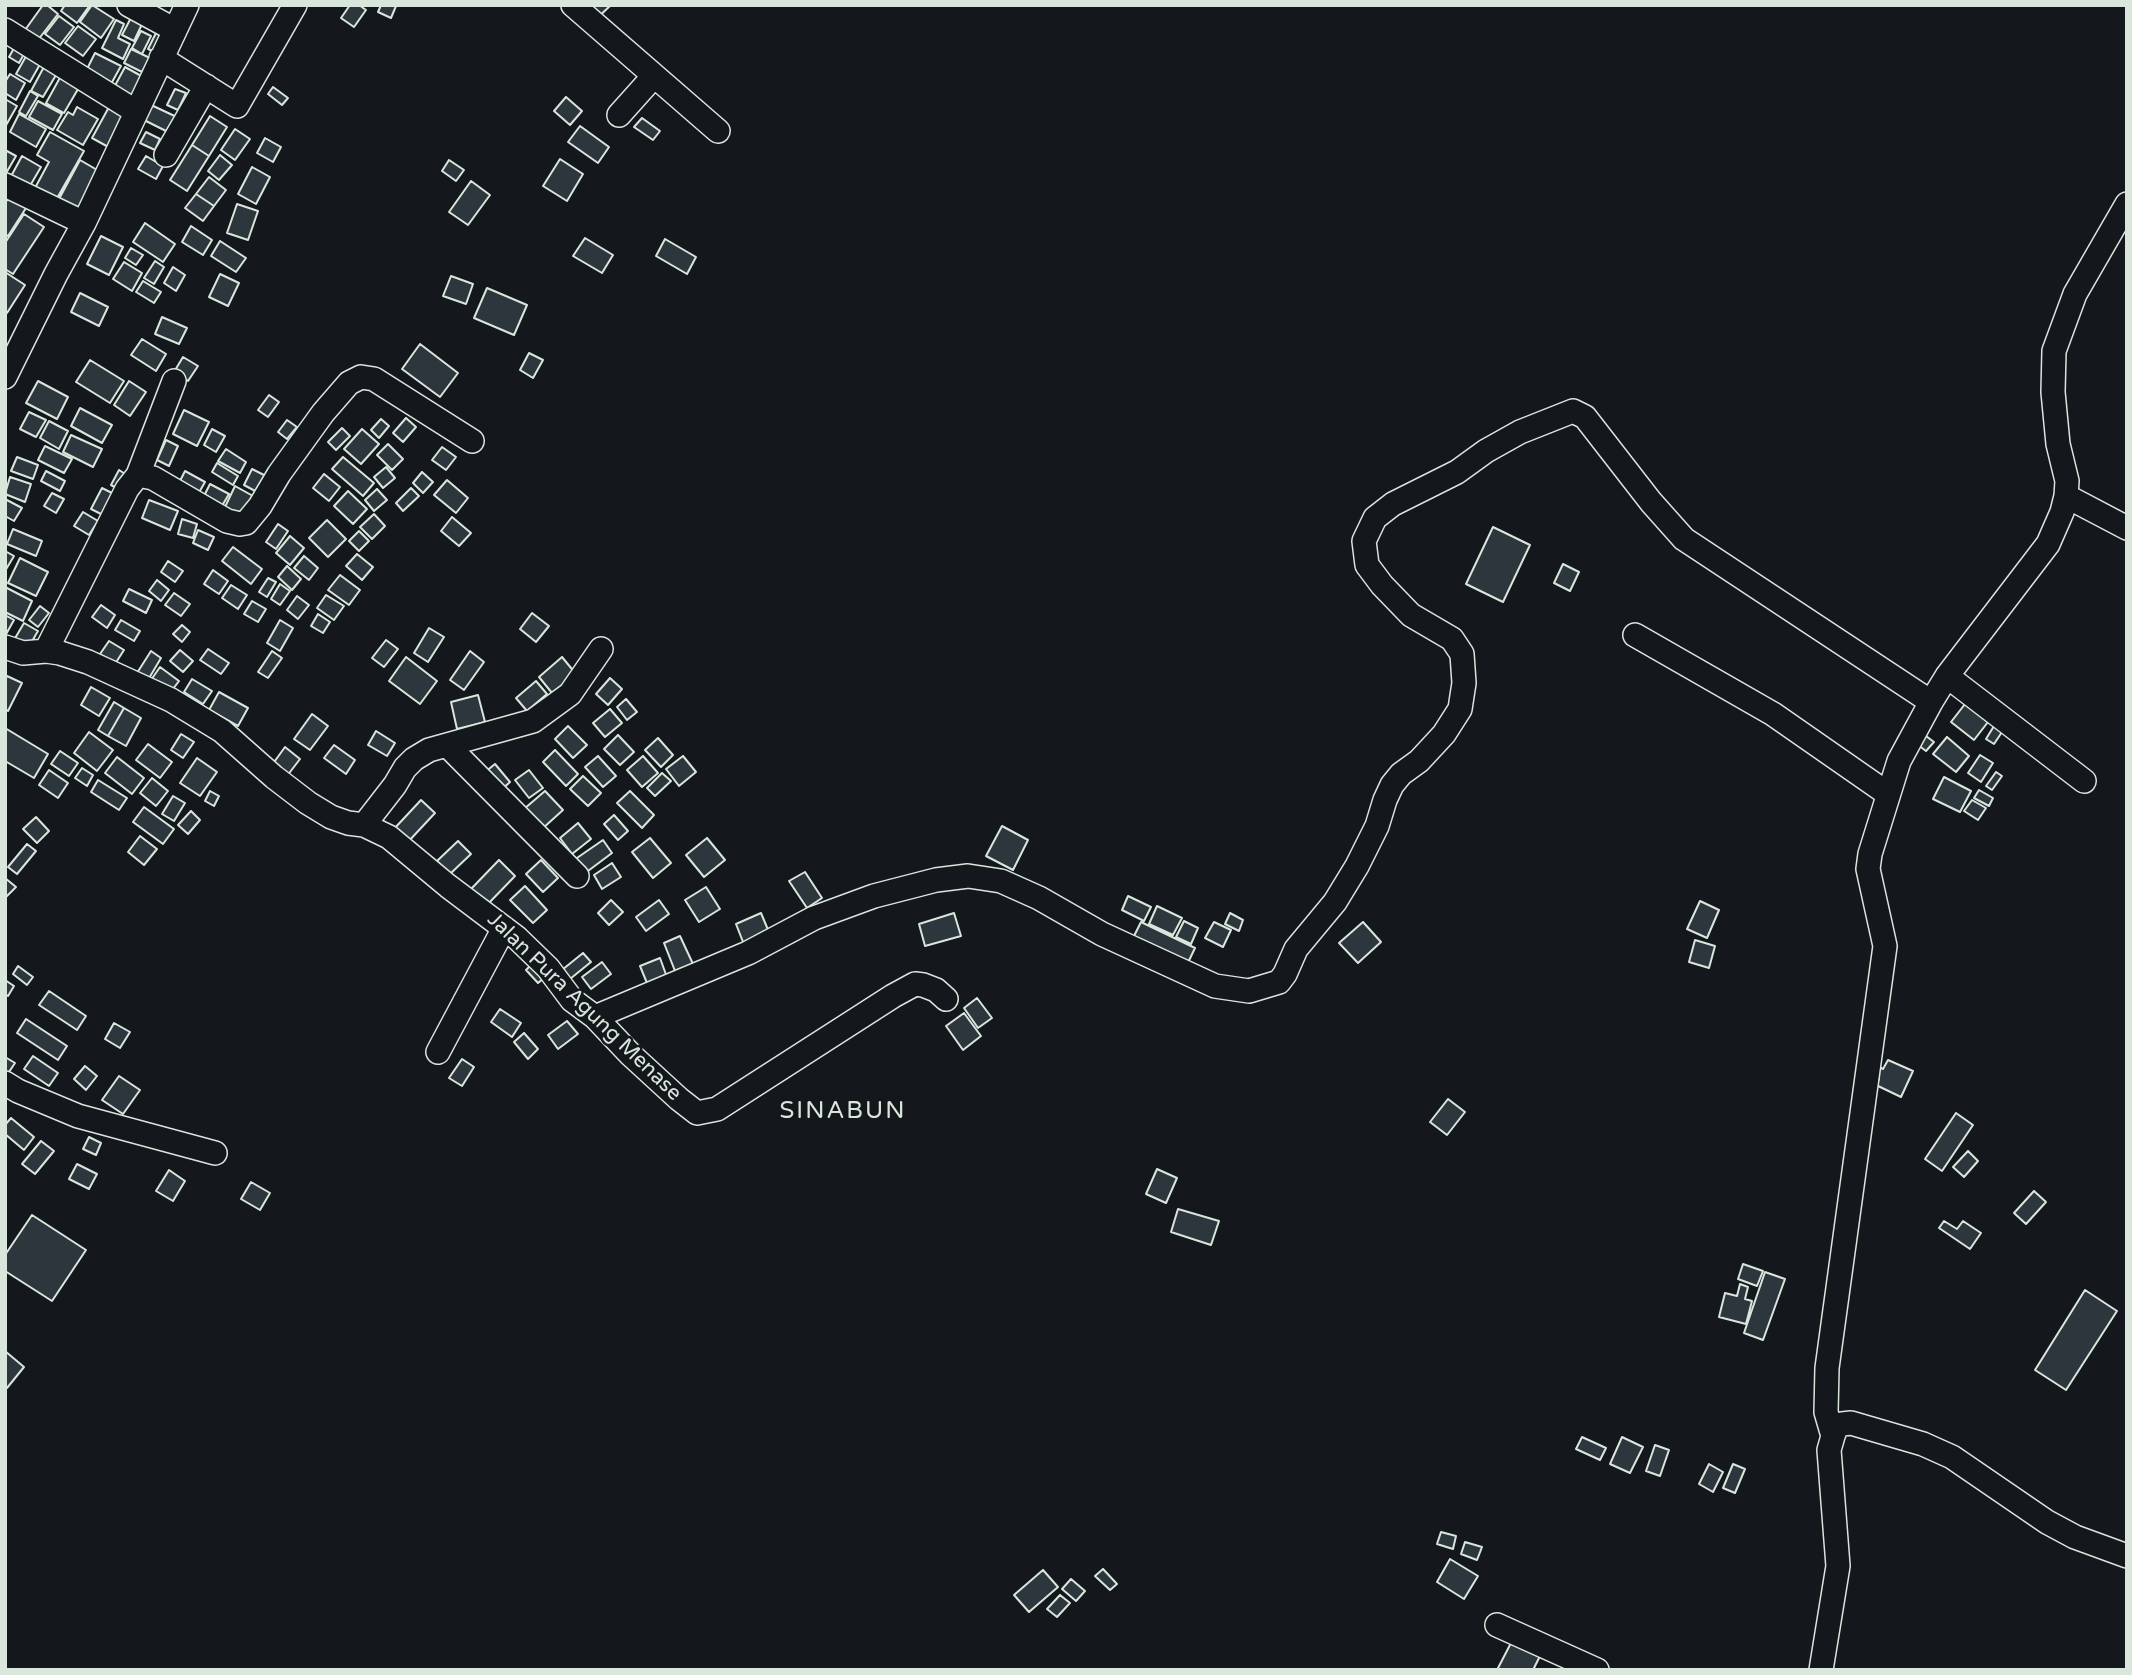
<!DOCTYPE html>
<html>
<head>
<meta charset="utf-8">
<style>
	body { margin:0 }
	#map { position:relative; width:2132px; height:1675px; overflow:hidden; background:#14181c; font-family:"Varela Round",sans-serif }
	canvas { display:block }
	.frame { position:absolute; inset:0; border:7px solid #d8e6dc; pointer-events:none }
</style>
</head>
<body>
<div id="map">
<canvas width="2132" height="1675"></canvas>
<div class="frame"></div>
</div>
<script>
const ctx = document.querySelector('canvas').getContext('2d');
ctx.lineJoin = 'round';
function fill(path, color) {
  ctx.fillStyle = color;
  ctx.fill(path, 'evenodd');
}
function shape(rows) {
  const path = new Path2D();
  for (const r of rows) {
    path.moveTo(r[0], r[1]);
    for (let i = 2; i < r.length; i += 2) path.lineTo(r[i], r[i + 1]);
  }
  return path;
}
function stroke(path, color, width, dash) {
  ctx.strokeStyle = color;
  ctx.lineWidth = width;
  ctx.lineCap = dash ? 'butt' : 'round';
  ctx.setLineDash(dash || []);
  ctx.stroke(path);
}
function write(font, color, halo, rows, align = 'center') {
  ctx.font = font + ' "Varela Round",sans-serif';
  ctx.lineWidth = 5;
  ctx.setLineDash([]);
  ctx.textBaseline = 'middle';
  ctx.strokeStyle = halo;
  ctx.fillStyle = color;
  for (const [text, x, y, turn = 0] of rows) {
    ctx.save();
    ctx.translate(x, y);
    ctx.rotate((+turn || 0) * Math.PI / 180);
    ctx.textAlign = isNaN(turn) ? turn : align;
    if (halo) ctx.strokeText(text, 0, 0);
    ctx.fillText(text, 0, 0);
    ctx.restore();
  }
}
const building = shape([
	[43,5,47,5,58,14,38,40,25,30,43,5],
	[65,5,90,5,77,23,61,11,65,5],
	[92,5,114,19,101,38,80,22,92,5],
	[350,5,359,5,366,10,354,27,341,18,350,5],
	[381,5,396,6,391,18,378,12,381,5],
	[584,5,611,5,593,22,584,5],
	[134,12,145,18,134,41,122,35,134,12],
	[59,16,74,27,60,45,45,34,59,16],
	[116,20,124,24,118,38,130,44,123,59,102,48,116,20],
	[78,26,96,39,83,56,65,43,78,26],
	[159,27,168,32,157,53,148,49,159,27],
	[141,31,151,36,142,54,132,48,141,31],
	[18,41,28,47,19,63,9,57,18,41],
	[131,49,150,58,142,72,124,63,131,49],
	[29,51,43,59,30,82,16,74,29,51],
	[95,53,121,66,111,84,86,71,95,53],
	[46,63,59,70,43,97,31,91,46,63],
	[125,67,145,78,132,103,111,93,125,67],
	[10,74,25,83,16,100,5,93,5,82,10,74],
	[62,74,81,84,64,113,46,103,62,74],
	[273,87,288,98,282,105,268,94,273,87],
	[175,89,186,93,178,110,167,105,175,89],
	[30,91,38,96,26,116,19,112,30,91],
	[566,97,582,111,570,125,554,111,566,97],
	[5,99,17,106,5,127,5,99],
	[38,101,62,114,53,130,29,117,38,101],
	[149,104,181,119,174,135,142,119,149,104],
	[77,107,98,119,83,145,57,130,68,112,73,115,77,107],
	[109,107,129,118,112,149,92,138,109,107],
	[19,114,46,129,36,147,10,132,19,114],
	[210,116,227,127,209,156,192,145,210,116],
	[642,118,660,131,653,140,634,127,642,118],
	[580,126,609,147,598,163,568,142,580,126],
	[235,129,250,139,235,160,221,150,235,129],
	[50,132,84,151,56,200,35,188,49,162,37,155,50,132],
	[146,132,160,139,155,150,140,143,146,132],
	[265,138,281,147,273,162,257,153,265,138],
	[192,145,209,156,187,191,170,180,192,145],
	[5,150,16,156,5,175,5,150],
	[220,155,232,165,219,180,208,171,220,155],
	[22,156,41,167,27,191,9,180,22,156],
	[146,156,163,166,156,179,138,169,146,156],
	[560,159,583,174,567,201,543,186,560,159],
	[80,160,104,174,83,212,59,199,80,160],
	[449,160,464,170,456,181,442,171,449,160],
	[252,167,270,177,256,204,238,194,252,167],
	[209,177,226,190,214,206,196,194,209,177],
	[471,181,490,195,468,225,449,212,471,181],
	[12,193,28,205,8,236,5,235,5,203,12,193],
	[196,194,214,206,203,221,185,208,196,194],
	[237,204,258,211,248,240,227,233,237,204],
	[24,214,44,227,13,274,5,269,5,243,24,214],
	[145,223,175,244,163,262,133,242,145,223],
	[191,226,212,240,203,255,182,242,191,226],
	[101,236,123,247,109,275,87,264,101,236],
	[585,238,613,255,602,273,573,256,585,238],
	[665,239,696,257,687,274,656,256,665,239],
	[220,241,246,258,236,272,211,256,220,241],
	[131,248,143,255,136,265,125,258,131,248],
	[155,261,164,267,154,284,144,278,155,261],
	[124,262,142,273,132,291,113,279,124,262],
	[173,267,185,275,176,291,164,283,173,267],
	[5,272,25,285,7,313,5,312,5,272],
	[220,274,239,283,228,306,209,297,220,274],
	[451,276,473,284,466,304,443,296,451,276],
	[143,281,161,292,154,303,136,292,143,281],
	[487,288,527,305,514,335,474,318,487,288],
	[80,293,108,307,99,326,71,312,80,293],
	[162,317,187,328,179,344,155,334,162,317],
	[142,339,166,354,156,371,131,355,142,339],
	[420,344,458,373,440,397,402,369,420,344],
	[529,353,543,360,533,378,520,370,529,353],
	[183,357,198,366,188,381,174,372,183,357],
	[90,360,124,381,110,403,76,382,90,360],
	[38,381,68,397,57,419,26,403,38,381],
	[129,381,146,392,130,416,114,405,129,381],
	[269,395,279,402,268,417,258,410,269,395],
	[80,408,112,425,102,443,71,426,80,408],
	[184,410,209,422,197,446,173,434,184,410],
	[29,412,46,420,36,437,20,429,29,412],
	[406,418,416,427,403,442,393,433,406,418],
	[381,419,389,426,379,438,371,430,381,419],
	[287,420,297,427,287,439,278,432,287,420],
	[49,421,68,431,59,449,40,438,49,421],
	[342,428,350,436,336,450,328,442,342,428],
	[212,429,225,436,216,452,204,445,212,429],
	[362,429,379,444,361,464,344,449,362,429],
	[71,435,102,449,93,467,63,452,71,435],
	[166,440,178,446,169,466,157,460,166,440],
	[388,444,403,459,392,470,377,455,388,444],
	[45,446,72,459,64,473,38,460,45,446],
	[442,447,456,457,446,470,432,460,442,447],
	[226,449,246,462,240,473,218,461,226,449],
	[17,457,38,465,33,479,11,471,17,457],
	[343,457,374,483,363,496,332,469,343,457],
	[217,463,238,476,233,485,212,472,217,463],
	[386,467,395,478,383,488,374,477,386,467],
	[252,469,266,476,257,492,244,485,252,469],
	[119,470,130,477,122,491,111,485,119,470],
	[46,471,65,481,60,491,41,481,46,471],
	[185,471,205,482,197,496,178,485,185,471],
	[422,472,433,482,423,493,413,483,422,472],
	[324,474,340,487,329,501,313,488,324,474],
	[10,477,31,484,25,502,5,494,10,477],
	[447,480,468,498,456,513,434,495,447,480],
	[210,484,229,494,219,511,201,502,210,484],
	[235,486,253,496,243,516,225,507,235,486],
	[102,488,114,494,103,515,91,509,102,488],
	[411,488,419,496,403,511,396,503,411,488],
	[377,489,387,500,374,511,365,500,377,489],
	[348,491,367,509,353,524,334,506,348,491],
	[52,493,64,499,56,513,44,506,52,493],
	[5,499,22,508,14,521,5,516,5,499],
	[149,500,178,511,170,530,142,518,149,500],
	[83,512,98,521,89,535,74,526,83,512],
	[374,514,385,526,372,539,360,527,374,514],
	[452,517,471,533,459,546,441,531,452,517],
	[182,519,197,524,193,538,178,534,182,519],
	[327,520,346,539,328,557,309,538,327,520],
	[278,524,288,531,276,549,266,542,278,524],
	[1493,527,1530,545,1503,602,1466,584,1493,527],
	[13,529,42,541,36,556,7,544,13,529],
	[198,530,214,537,208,550,193,543,198,530],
	[359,531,369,541,359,551,349,541,359,531],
	[290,536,304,548,290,565,276,553,290,536],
	[233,547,262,569,251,584,222,561,233,547],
	[5,551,14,556,5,571,5,551],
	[357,554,373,567,362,580,346,566,357,554],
	[304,556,318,568,309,580,294,568,304,556],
	[20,558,48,572,36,596,8,583,20,558],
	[168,561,183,571,175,582,161,572,168,561],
	[1563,564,1579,572,1570,591,1554,583,1563,564],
	[287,566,301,579,292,590,278,577,287,566],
	[213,570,228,581,219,594,204,584,213,570],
	[340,575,360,590,349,605,328,590,340,575],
	[268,578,276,582,267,597,259,592,268,578],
	[157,580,169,590,161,601,149,591,157,580],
	[280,584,290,591,280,605,271,599,280,584],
	[231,585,247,595,238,609,222,598,231,585],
	[5,587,32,601,23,621,5,612,5,587],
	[129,589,152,600,146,613,123,601,129,589],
	[174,593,190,604,181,616,165,605,174,593],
	[326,595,344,606,334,620,317,608,326,595],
	[297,596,309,605,298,619,287,610,297,596],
	[252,601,266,609,258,622,244,614,252,601],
	[101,605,115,615,107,628,92,617,101,605],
	[40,606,49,613,38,627,29,620,40,606],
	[532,613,549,626,536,642,520,629,532,613],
	[318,614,330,622,323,633,311,626,318,614],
	[5,615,14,620,5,636,5,615],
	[121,620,140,631,134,641,115,630,121,620],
	[280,620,293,628,280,651,267,643,280,620],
	[24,623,38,631,28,648,14,640,24,623],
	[182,625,190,632,182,642,173,634,182,625],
	[429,628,444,637,428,662,414,653,429,628],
	[386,640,398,649,384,667,372,658,386,640],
	[109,641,124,650,115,664,100,654,109,641],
	[208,649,229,663,221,674,200,660,208,649],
	[180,650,193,661,183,672,170,661,180,650],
	[151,651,161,658,148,680,137,673,151,651],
	[272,651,282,658,268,678,258,672,272,651],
	[470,651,484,662,464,690,450,680,470,651],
	[406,657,437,681,420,704,389,681,406,657],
	[562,657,576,674,552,693,539,677,562,657],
	[160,667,179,681,170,693,151,680,160,667],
	[7,676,22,683,8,711,5,709,5,680,7,676],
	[610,678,622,689,608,705,596,694,610,678],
	[192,679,212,691,203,704,184,692,192,679],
	[536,681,547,694,527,711,516,698,536,681],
	[91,687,110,698,99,716,81,705,91,687],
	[219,692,248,708,238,726,209,710,219,692],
	[478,695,485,722,457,729,451,702,478,695],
	[626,699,637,712,627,720,617,707,626,699],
	[114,702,124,708,108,736,98,730,114,702],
	[1965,704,1988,722,1974,740,1951,722,1965,704],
	[124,708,141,718,126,746,108,736,124,708],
	[610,709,622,723,605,737,593,723,610,709],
	[312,714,328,726,310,750,294,739,312,714],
	[568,726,587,745,573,758,555,739,568,726],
	[1994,726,2002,732,1994,744,1986,739,1994,726],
	[5,728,48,754,34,778,5,761,5,728],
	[376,731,395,743,387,756,368,745,376,731],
	[89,732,113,750,97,771,74,753,89,732],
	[181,734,194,742,183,758,171,750,181,734],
	[618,735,634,752,620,765,604,749,618,735],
	[1926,736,1934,742,1926,751,1918,745,1926,736],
	[1947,737,1969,756,1956,772,1933,754,1947,737],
	[658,738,673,755,661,767,645,750,658,738],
	[148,744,172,762,160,778,136,760,148,744],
	[334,745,355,760,346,774,324,758,334,745],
	[285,747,300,759,287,776,272,765,285,747],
	[555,750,578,774,566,786,543,762,555,750],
	[60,751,78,763,69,776,51,764,60,751],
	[1980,755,1993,763,1981,782,1968,773,1980,755],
	[598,756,616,776,603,787,585,767,598,756],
	[643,756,658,773,642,787,627,770,643,756],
	[683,756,696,772,679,786,666,769,683,756],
	[117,757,144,778,132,794,105,773,117,757],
	[197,758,217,772,200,796,180,783,197,758],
	[495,764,510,782,500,791,484,773,495,764],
	[82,768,93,775,87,786,75,778,82,768],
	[49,770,68,783,58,798,39,785,49,770],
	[529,770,543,788,529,798,515,780,529,770],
	[1996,772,2002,776,1992,790,1986,786,1996,772],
	[662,773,671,781,655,796,647,788,662,773],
	[583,776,601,793,588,806,570,789,583,776],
	[1944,777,1971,791,1960,812,1933,799,1944,777],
	[152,778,168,791,156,806,140,793,152,778],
	[98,780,127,798,119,810,91,792,98,780],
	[1979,790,1993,798,1989,806,1974,798,1979,790],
	[210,791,219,796,214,806,205,801,210,791],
	[545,791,563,810,542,829,524,809,545,791],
	[630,791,654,815,642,828,617,803,630,791],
	[173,796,185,803,174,821,162,814,173,796],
	[421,800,435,813,407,843,393,830,421,800],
	[1972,800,1986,808,1978,820,1964,811,1972,800],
	[144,807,174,829,163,844,133,822,144,807],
	[191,811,200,820,188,834,178,825,191,811],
	[614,815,628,831,618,840,604,824,614,815],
	[36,817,49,831,37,843,23,829,36,817],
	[578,823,591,839,572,854,560,838,578,823],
	[1002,826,1028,840,1013,870,986,856,1002,826],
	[140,836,157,849,144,865,128,852,140,836],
	[650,838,671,863,653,878,632,852,650,838],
	[707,838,725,860,704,877,686,855,707,838],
	[603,840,612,853,584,874,574,860,603,840],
	[458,841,471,854,450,874,437,861,458,841],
	[27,844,36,851,17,874,8,867,27,844],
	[499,860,515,876,487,905,471,889,499,860],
	[541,860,558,878,543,892,526,874,541,860],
	[612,863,621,877,602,889,594,875,612,863],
	[805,872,822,898,807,908,789,881,805,872],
	[5,878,16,887,5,898,5,878],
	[525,886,547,910,533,923,510,900,525,886],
	[706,887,720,909,699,922,685,900,706,887],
	[1128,896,1151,907,1144,921,1122,910,1128,896],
	[611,900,623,912,609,925,598,913,611,900],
	[659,900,669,914,646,931,636,917,659,900],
	[1700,901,1719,910,1707,938,1687,929,1700,901],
	[1157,906,1182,918,1173,935,1149,924,1157,906],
	[761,913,771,937,745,947,736,924,761,913],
	[954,913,961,936,925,946,919,924,954,913],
	[1230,913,1243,920,1239,931,1225,924,1230,913],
	[1184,921,1198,928,1191,944,1176,937,1184,921],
	[1141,922,1195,948,1184,971,1130,944,1141,922],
	[1214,922,1231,930,1223,947,1205,938,1214,922],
	[1363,922,1381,942,1358,963,1339,943,1363,922],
	[680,936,693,964,675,971,664,943,680,936],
	[1695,940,1715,946,1709,968,1689,962,1695,940],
	[583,953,591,962,565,983,557,974,583,953],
	[660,958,668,980,649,988,640,966,660,958],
	[536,960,549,974,538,983,526,970,536,960],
	[602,962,611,974,591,989,582,977,602,962],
	[18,966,33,977,27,985,13,974,18,966],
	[5,980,14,986,8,996,5,994,5,980],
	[49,991,86,1016,77,1030,39,1005,49,991],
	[977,998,992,1018,978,1028,964,1008,977,998],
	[500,1009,521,1023,512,1037,491,1022,500,1009],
	[964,1013,981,1036,963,1050,946,1026,964,1013],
	[26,1019,67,1046,58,1060,17,1033,26,1019],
	[567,1021,578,1034,558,1049,548,1035,567,1021],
	[114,1023,130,1032,120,1048,105,1039,114,1023],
	[524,1033,538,1049,528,1059,514,1042,524,1033],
	[33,1056,58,1073,49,1086,24,1069,33,1056],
	[5,1057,15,1063,7,1075,5,1074,5,1057],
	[462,1059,474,1067,462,1086,449,1078,462,1059],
	[1888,1060,1913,1071,1901,1097,1876,1085,1879,1079,1873,1076,1877,1066,1883,1069,1888,1060],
	[85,1066,97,1076,86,1090,74,1079,85,1066],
	[119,1076,140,1090,123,1114,102,1100,119,1076],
	[1448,1099,1465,1112,1447,1135,1430,1122,1448,1099],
	[1956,1113,1973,1125,1942,1171,1925,1159,1956,1113],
	[11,1118,34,1137,24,1150,5,1134,5,1125,11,1118],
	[89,1137,101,1143,96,1155,83,1149,89,1137],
	[41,1141,54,1151,35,1174,22,1164,41,1141],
	[1968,1151,1978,1161,1964,1177,1953,1167,1968,1151],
	[77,1164,97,1174,89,1189,69,1179,77,1164],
	[1157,1169,1177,1178,1166,1203,1146,1194,1157,1169],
	[169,1170,185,1181,173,1201,156,1191,169,1170],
	[251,1182,270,1193,260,1210,241,1199,251,1182],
	[2034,1191,2046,1202,2026,1224,2014,1213,2034,1191],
	[1178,1209,1219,1221,1211,1245,1171,1232,1178,1209],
	[32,1215,86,1250,52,1301,5,1271,5,1255,32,1215],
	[1944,1221,1957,1229,1963,1221,1981,1233,1970,1249,1939,1228,1944,1221],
	[1743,1264,1763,1271,1757,1286,1738,1279,1743,1264],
	[1765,1272,1785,1279,1763,1340,1744,1333,1765,1272],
	[1740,1284,1748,1287,1745,1299,1752,1301,1746,1324,1719,1317,1725,1293,1737,1296,1740,1284],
	[2085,1290,2117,1311,2066,1390,2035,1370,2085,1290],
	[5,1351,24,1367,7,1388,5,1387,5,1351],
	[1582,1437,1606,1448,1600,1460,1576,1449,1582,1437],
	[1622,1437,1643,1447,1630,1473,1610,1464,1622,1437],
	[1655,1445,1669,1450,1660,1476,1646,1471,1655,1445],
	[1709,1464,1723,1472,1713,1492,1699,1484,1709,1464],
	[1733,1464,1745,1469,1735,1493,1723,1488,1733,1464],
	[1441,1532,1456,1536,1453,1549,1437,1544,1441,1532],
	[1465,1542,1482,1547,1477,1560,1461,1554,1465,1542],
	[1450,1559,1478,1576,1464,1599,1437,1582,1450,1559],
	[1103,1569,1117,1584,1110,1590,1095,1576,1103,1569],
	[1043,1570,1058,1587,1029,1612,1014,1595,1043,1570],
	[1071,1579,1085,1591,1076,1601,1062,1589,1071,1579],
	[1060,1595,1070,1603,1057,1617,1047,1609,1060,1595],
	[1512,1641,1540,1656,1533,1670,1497,1670,1512,1641]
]);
const minor = shape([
	[129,5,175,30],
	[573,5,718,131],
	[5,30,135,111],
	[161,58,237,106,295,5],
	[619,115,653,77],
	[166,155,206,86],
	[5,185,84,223],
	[5,377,56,274,84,223,187,5],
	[138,475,174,381],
	[2066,496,2127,528],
	[1635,635,1773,714,1888,794],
	[5,647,23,653,46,651,60,653,88,662,171,700,222,731,274,777,308,803,331,817,348,823,364,825,389,837,448,886,517,938,548,968,572,1000,595,1017,631,1055,679,1099,697,1113,717,1109,893,996,915,984,923,985,936,990,946,999],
	[46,651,127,489,138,475,153,478,227,521,240,524,246,523,260,506,279,474,323,413,349,383,361,377,374,379,472,441],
	[1947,676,2084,781],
	[447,745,577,876],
	[364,825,395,785,405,768,414,759,429,750,533,721,570,694,601,649],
	[595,1017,748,953,814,918,874,896,936,880,968,876,1001,881,1039,898,1102,934,1215,986,1249,991,1279,982,1285,974,1296,949,1335,902,1357,866,1377,826,1385,800,1392,785,1401,774,1419,761,1444,734,1460,709,1464,683,1462,654,1452,639,1411,615,1382,585,1367,565,1364,541,1375,518,1393,504,1457,472,1486,451,1520,432,1573,411,1585,417,1651,502,1684,539,1931,702],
	[438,1052,504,928],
	[5,1083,18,1091,78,1116,215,1153],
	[1833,1436,1826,1412,1827,1368,1885,946,1868,869,1870,854,1899,761,1931,702,1947,676,2048,544,2062,512,2066,496,2067,481,2058,444,2053,392,2054,351,2075,294,2127,204],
	[1497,1625,1597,1670],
	[1821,1670,1838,1566,1829,1450,1833,1436,1836,1428,1842,1424,1851,1423,1923,1444,1952,1457,2047,1522,2075,1537,2127,1556]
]);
const streetNames = [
	["Jalan Pura Agung Menase",584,1007,44]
];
const quarterNames = [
	["SINABUN",843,1112]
];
fill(building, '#2c363c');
stroke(building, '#d8e6dc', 2);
stroke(minor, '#d8e6dc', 26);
stroke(minor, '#14181c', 23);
write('21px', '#d8e6dc', '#14181c', streetNames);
ctx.letterSpacing = '2px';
write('24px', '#d8e6dc', '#14181c', quarterNames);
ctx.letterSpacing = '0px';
</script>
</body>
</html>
